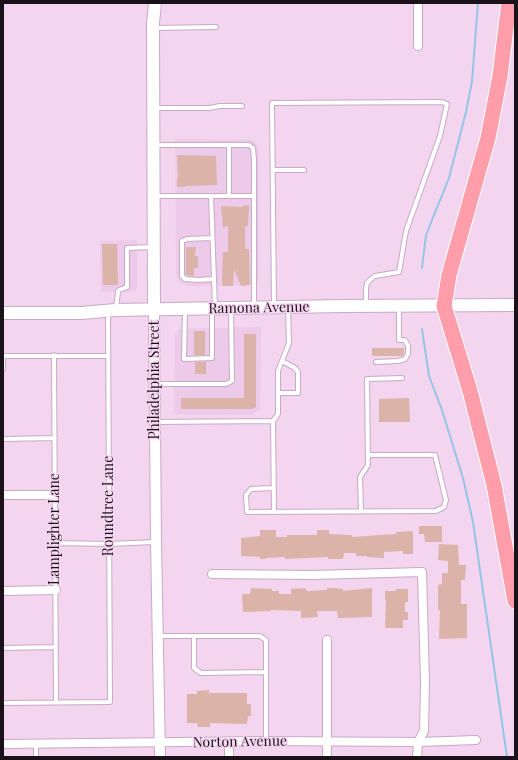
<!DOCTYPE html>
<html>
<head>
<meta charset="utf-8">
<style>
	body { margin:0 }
	#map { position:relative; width:518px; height:760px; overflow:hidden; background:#f4d5f0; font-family:"Playfair Display",serif }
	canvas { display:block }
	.frame { position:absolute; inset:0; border:4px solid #1b111a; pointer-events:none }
</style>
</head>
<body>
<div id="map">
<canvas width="518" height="760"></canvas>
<div class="frame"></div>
</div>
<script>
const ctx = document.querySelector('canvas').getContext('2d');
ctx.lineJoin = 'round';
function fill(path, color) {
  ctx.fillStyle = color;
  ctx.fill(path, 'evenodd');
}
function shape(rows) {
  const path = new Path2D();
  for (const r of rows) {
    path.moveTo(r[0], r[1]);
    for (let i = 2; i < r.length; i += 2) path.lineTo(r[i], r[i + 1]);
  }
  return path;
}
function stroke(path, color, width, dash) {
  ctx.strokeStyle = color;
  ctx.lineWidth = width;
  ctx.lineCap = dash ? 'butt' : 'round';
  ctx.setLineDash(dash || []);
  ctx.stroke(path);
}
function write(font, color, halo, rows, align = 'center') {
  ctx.font = font + ' "Playfair Display",serif';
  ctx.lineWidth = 3;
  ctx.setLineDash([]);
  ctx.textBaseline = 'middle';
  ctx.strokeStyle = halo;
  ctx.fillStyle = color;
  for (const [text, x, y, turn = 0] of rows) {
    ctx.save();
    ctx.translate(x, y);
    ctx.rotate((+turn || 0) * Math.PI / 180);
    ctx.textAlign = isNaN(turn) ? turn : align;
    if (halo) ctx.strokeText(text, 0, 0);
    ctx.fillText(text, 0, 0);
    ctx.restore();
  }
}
const built = shape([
	[175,139,247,140,252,140,257,144,259,153,259,281,257,285,189,286,182,284,178,280,176,275],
	[137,240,137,289,134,292,101,292,100,241],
	[256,327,261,328,260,409,252,415,174,414,175,335,179,329]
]);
const stream = shape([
	[422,268,426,235,449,178,466,112,472,81,478,3],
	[422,329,429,376,442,410,463,478,473,522,507,757]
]);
const building = shape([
	[177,155,216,156,217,185,185,186,185,187,177,187,177,178,178,178],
	[249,205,248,226,245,226,245,249,249,249,250,285,241,286,234,269,233,286,222,286,223,252,228,252,228,226,223,227,221,206,242,207,242,206],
	[102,244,117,244,118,285,103,285],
	[186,247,196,247,195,256,198,256,198,268,194,268,194,276,186,275],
	[194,331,205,331,205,355,194,355],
	[244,334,256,334,256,407,252,409,181,409,181,398,244,398],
	[372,348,404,348,404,353,403,356,372,356],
	[195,362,206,362,206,374,195,374],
	[409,398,410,422,379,422,379,399],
	[419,526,442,526,442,542,425,542,424,534,419,534],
	[260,530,276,530,276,537,287,537,287,535,317,535,317,530,329,530,329,534,352,535,352,537,396,534,396,532,413,531,413,554,403,554,403,551,384,552,384,558,367,557,367,556,356,556,356,553,344,553,343,559,328,559,328,557,285,559,285,557,266,558,266,559,260,559,260,557,241,556,241,538,260,536],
	[439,544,458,545,459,565,466,565,465,580,461,580,461,604,467,604,467,638,439,639,440,610,438,610,438,585,442,584,442,573,448,573,448,561,438,560],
	[251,588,272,589,272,591,279,591,279,594,291,594,291,589,305,588,307,591,327,590,327,588,335,588,343,589,343,591,372,588,372,617,338,618,337,611,317,611,318,617,301,618,301,611,271,610,271,611,243,612,242,594,250,594],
	[396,589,408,589,408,602,405,602,405,612,408,612,408,620,403,620,403,628,385,628,386,600,385,600,385,591,396,591],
	[209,690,209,693,247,693,247,704,251,704,251,716,248,716,247,724,210,723,210,727,198,727,197,723,187,723,187,694,197,694,197,691]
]);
const service = shape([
	[155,28,216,27],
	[155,108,209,108,220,106,242,106],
	[154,145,249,145,253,148,254,160,254,196,211,196],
	[229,145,229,196],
	[273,170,304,170],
	[156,196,211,196,215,307],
	[254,196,254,306],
	[212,238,187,239,182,241,182,276,185,279,198,280,214,279],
	[274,305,272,103,442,102,447,104,440,136,406,231,399,272,375,276,370,280,367,283,366,289,366,304],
	[116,308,118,292,119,290,127,287,127,248,152,247],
	[185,310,184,359,212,358,212,310],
	[54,355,56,702],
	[3,356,108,356],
	[376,362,398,361,405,359,408,354,408,346,405,340,399,340,399,307],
	[3,369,3,356],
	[155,384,226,384,232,381,231,310],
	[278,393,298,393,298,372,295,368,282,361],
	[155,422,273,421],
	[3,439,55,438],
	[273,488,251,489,246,495,247,512,436,511,444,507,446,500,435,455,368,455],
	[361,511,360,477,368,465,367,379,402,378],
	[274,512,273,421,278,414,278,371,289,343,288,308],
	[55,543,109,544,155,542],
	[159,636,260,636,266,640,266,741],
	[194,636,194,668,201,673,266,672],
	[3,648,56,647],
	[3,703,110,702,108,312],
	[36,744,36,757]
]);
const minor = shape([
	[418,3,418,46],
	[3,495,55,495],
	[212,574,313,575,422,572,425,681,424,731,418,742,417,757],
	[3,591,56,590],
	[327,640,327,757],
	[3,744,266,741,418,742,476,740],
	[229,757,229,742]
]);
const tertiary = shape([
	[154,310,156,542,160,757]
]);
const secondary = shape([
	[154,310,153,23,155,3],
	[3,313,82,313,115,310,345,306,515,305]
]);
const motorway = shape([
	[509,3,500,76,488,138,449,275,444,306,470,391,494,485,515,601]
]);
const streetNames = [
	["Ramona Avenue",259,308,-1],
	["Philadelphia Street",155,380,-90],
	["Roundtree Lane",109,506,-90],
	["Lamplighter Lane",55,529,-90],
	["Norton Avenue",240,742,-1]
];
fill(built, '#edc9ea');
stroke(stream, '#95c5e4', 2);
fill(building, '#dbb3a9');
stroke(service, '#c7aac4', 6);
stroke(minor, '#c7aac4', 10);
stroke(tertiary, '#c7aac4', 12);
stroke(secondary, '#c7aac4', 14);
stroke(motorway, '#fff', 17);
stroke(service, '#fff', 4);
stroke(minor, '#fff', 8);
stroke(tertiary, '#fff', 10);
stroke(secondary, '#fff', 12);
stroke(motorway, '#ff9daa', 15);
write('14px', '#1b111a', '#f4d5f0', streetNames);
</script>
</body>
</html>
